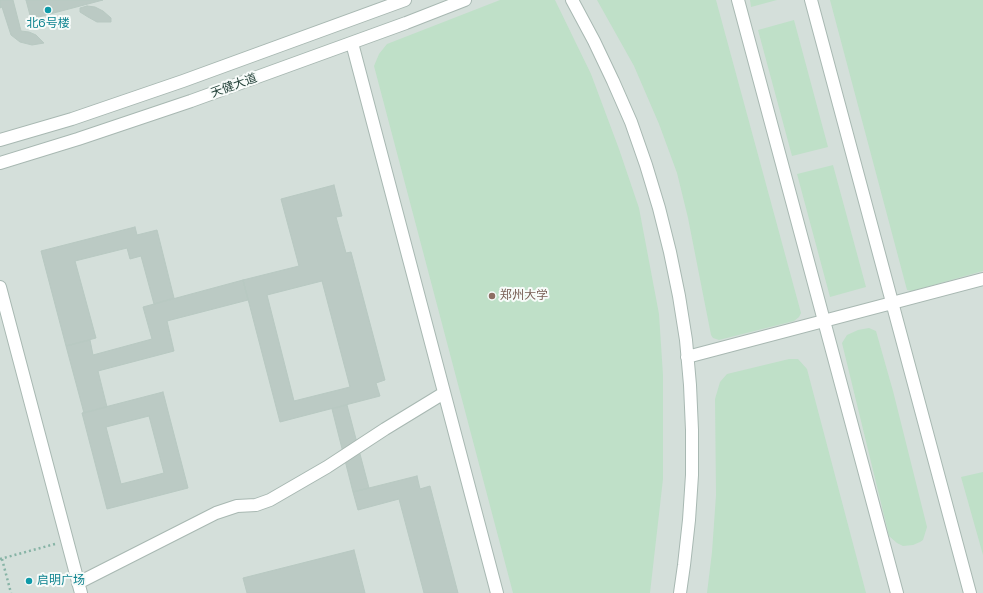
<!DOCTYPE html>
<html>
<head>
<meta charset="utf-8">
<style>
	body { margin:0 }
	canvas { display:block; background:#e6efeb }
</style>
</head>
<body>
<canvas width="983" height="593"></canvas>
<script>
const ctx = document.querySelector('canvas').getContext('2d');
ctx.lineJoin = 'round';
function fill(path, color) {
  ctx.fillStyle = color;
  ctx.fill(path, 'evenodd');
}
function shape(rows) {
  const path = new Path2D();
  for (const r of rows) {
    path.moveTo(r[0], r[1]);
    for (let i = 2; i < r.length; i += 2) path.lineTo(r[i], r[i + 1]);
  }
  return path;
}
function stroke(path, color, width, dash) {
  ctx.strokeStyle = color;
  ctx.lineWidth = width;
  ctx.lineCap = dash ? 'butt' : 'round';
  ctx.setLineDash(dash || []);
  ctx.stroke(path);
}
function write(font, color, halo, rows, align = 'center') {
  ctx.font = font + ' "Space Grotesk","Noto Sans SC",sans-serif';
  ctx.lineWidth = 4;
  ctx.setLineDash([]);
  ctx.textBaseline = 'middle';
  ctx.strokeStyle = halo;
  ctx.fillStyle = color;
  for (const [text, x, y, turn = 0] of rows) {
    ctx.save();
    ctx.translate(x, y);
    ctx.rotate((+turn || 0) * Math.PI / 180);
    ctx.textAlign = isNaN(turn) ? turn : align;
    if (halo) ctx.strokeText(text, 0, 0);
    ctx.fillText(text, 0, 0);
    ctx.restore();
  }
}
const built = shape([
	[0,0,983,0,983,593,0,593]
]);
const green = shape([
	[500,0,555,0,591,74,619,149,639,208,659,314,663,375,663,479,650,593,513,593,374,66,379,54,387,44],
	[597,0,716,0,801,313,799,317,794,321,719,340,713,338,711,335,688,218,677,173,659,124,634,66],
	[750,0,777,0,751,7],
	[830,0,983,0,983,271,912,291,907,290],
	[794,20,828,147,792,156,758,30],
	[833,165,866,287,830,297,797,174],
	[869,328,876,331,893,391,927,527,923,540,920,542,913,545,903,546,897,543,889,536,842,343,847,335,858,330],
	[789,359,798,359,807,369,866,593,707,593,712,552,716,495,715,399,720,382,727,374],
	[983,472,983,555,961,477]
]);
const building = shape([
	[0,0,13,0,21,31,29,32,36,35,44,43,32,45,20,42,11,35,2,7,0,8,0,0],
	[26,0,103,0,31,19,26,0],
	[87,6,95,7,103,11,111,18,111,22,97,22,88,17,80,12,80,8,87,6],
	[334,185,342,216,336,217,346,253,351,252,385,380,376,383,380,396,280,422,243,280,299,266,281,199,334,185],
	[322,281,350,387,294,401,267,295,322,281],
	[135,227,137,235,157,230,174,298,154,304,141,256,130,259,127,248,75,261,96,338,66,346,41,251,135,227],
	[243,280,248,300,167,321,174,351,98,371,107,407,84,413,66,346,90,340,93,355,152,339,143,307,243,280],
	[163,392,188,488,107,509,82,413,163,392],
	[149,416,164,473,121,484,106,427,149,416],
	[347,405,369,488,353,492,332,409,347,405],
	[417,476,420,489,430,486,458,593,424,593,399,499,358,510,353,492,417,476],
	[354,550,365,593,247,593,243,578,354,550]
]);
const path = shape([
	[0,559,55,544],
	[2,559,11,593]
]);
const minor = shape([
	[572,0,594,41,613,81,631,122,646,165,659,208,670,252,679,296,686,340,690,385,692,430,692,475,689,520,684,565,680,593],
	[738,0,897,593],
	[811,0,970,593],
	[352,43,497,593],
	[0,140,72,119,183,81,405,0],
	[0,163,78,139,191,101,406,23,465,0],
	[0,287,81,593],
	[687,357,983,279],
	[78,583,216,513,237,506,256,505,270,500,327,467,385,429,444,393]
]);
const markers = [
	[48,10,4,"#0f9aa8"],
	[492,296,4,"#8d6e63"],
	[29,581,4,"#0f9aa8"]
];
const cultureNames = [
	["北6号楼",48,24],
	["启明广场",37,581,"left"]
];
const streetNames = [
	["天健大道",234,86,-20]
];
const educationNames = [
	["郑州大学",500,296]
];
fill(built, '#d4dfda');
fill(green, '#bfe0c8');
fill(building, '#bbcac4');
stroke(building, '#b8c9c2', 1);
stroke(minor, '#a8b8b2', 14);
stroke(path, '#86b3a5', 2.5, [2, 3]);
stroke(minor, '#fff', 12);
for (const [x, y, r, color] of markers) {
  const dot = new Path2D();
  dot.arc(x, y, r, 0, 2 * Math.PI);
  ctx.fillStyle = color;
  ctx.fill(dot);
  stroke(dot, '#f7fbf9', 1.5);
}
write('12px', '#0d838f', '#f7fbf9', cultureNames);
write('12px', '#24423a', '#f7fbf9', streetNames);
write('12px', '#785e54', '#f7fbf9', educationNames, 'left');
</script>
</body>
</html>
